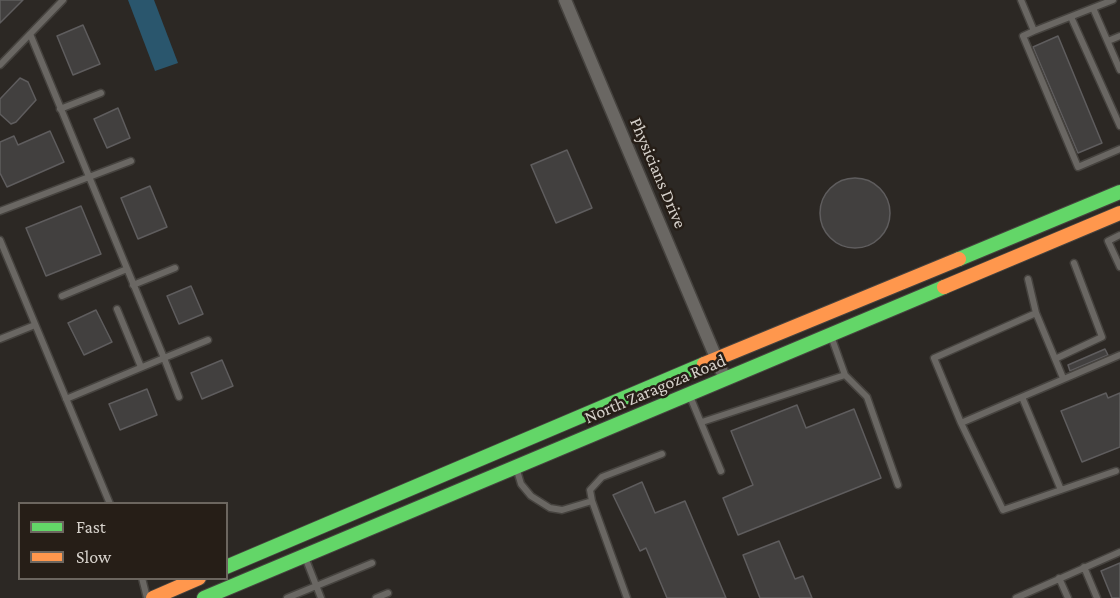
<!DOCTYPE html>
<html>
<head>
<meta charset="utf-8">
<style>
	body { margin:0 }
	#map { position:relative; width:1120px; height:598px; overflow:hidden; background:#2c2824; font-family:"Crimson Pro",serif }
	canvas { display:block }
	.legend { position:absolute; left:18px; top:502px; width:210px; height:78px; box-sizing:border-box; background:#261e17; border:2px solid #6c665f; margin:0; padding:8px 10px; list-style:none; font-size:18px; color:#d6d1cb }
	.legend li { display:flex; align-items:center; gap:12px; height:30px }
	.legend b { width:30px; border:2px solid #6c665f }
</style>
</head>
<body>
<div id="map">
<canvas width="1120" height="598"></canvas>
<ul class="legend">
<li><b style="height:8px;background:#63d668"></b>Fast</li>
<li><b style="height:8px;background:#ff974d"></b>Slow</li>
</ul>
</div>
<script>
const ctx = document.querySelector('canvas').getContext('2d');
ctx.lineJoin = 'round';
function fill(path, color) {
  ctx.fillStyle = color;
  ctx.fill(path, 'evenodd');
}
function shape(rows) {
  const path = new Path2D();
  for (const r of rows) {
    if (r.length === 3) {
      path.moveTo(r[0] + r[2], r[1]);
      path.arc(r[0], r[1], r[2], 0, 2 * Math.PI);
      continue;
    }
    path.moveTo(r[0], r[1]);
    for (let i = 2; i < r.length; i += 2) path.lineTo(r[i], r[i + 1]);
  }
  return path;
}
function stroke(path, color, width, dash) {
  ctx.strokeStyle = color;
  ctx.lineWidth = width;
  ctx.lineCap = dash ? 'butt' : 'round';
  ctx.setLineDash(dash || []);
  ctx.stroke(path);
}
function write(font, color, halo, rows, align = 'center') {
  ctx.font = font + ' "Crimson Pro",serif';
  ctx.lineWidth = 5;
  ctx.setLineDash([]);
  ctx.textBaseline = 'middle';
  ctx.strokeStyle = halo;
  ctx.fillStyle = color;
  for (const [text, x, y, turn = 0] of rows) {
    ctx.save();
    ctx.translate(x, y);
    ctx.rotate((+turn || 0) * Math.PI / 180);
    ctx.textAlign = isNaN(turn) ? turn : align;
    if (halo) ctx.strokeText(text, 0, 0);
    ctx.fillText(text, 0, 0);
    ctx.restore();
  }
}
const water = shape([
	[128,0,154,0,178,63,155,71]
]);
const building = shape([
	[0,0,23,0,0,23,0,0],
	[83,25,100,64,73,75,57,36,83,25],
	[1058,36,1102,143,1078,153,1033,47,1058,36],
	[20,78,28,82,36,100,16,122,11,124,0,114,0,99,20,78],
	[118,108,130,138,107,148,94,119,118,108],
	[50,131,64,162,7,187,0,173,0,142,14,136,18,145,50,131],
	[567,150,592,208,556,223,531,165,567,150],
	[855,213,35],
	[150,186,167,227,138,239,121,198,150,186],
	[81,206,101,254,46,276,26,228,81,206],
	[191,286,203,314,179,324,167,296,191,286],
	[96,310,112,342,84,355,68,323,96,310],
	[1105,349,1108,355,1070,371,1068,365,1105,349],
	[222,360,233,386,202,399,191,373,222,360],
	[147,389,157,415,120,430,109,404,147,389],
	[1106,393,1108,398,1120,393,1120,447,1082,462,1061,411,1106,393],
	[797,405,806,428,854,409,881,478,738,535,723,498,753,485,731,431,797,405],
	[642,482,655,513,685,501,726,598,667,598,646,548,640,551,613,495,642,482],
	[779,541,795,579,803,576,812,598,760,598,743,555,779,541],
	[1120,563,1120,598,1112,598,1101,571,1120,563]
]);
const lane = shape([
	[1021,0,1034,31,1113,0],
	[1093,8,1120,70],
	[1071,17,1120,126],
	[1034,31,1023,36,1078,167,1120,149],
	[30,34,164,358,66,399],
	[1108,41,1120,36],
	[0,65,63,0],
	[60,109,101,93],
	[0,211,131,161],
	[1120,235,1108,241,1120,267],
	[0,240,110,504],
	[1028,279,1036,313,1063,378],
	[133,285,175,268],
	[62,296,127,269],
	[117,309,141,367],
	[831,336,845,375,867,397,898,485],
	[0,339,35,325],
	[1055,359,1102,337,1074,263],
	[689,394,721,471],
	[179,397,164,358,208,340],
	[1022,397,1061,490],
	[702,422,845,375],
	[961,423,934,358,1036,313],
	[516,467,521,484,531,496,550,508,562,510,592,501,627,598],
	[1116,471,1003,510,961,423,1120,355],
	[592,501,590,490,602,477,662,454],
	[305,557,321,598],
	[1084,567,1097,598],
	[142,578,147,598],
	[1059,578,1068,598],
	[287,598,372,563],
	[376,598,388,593],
	[1016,598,1120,552]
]);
const street = shape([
	[565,0,725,379]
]);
const fast = shape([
	[959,259,1120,192],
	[226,567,704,364],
	[204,598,944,287]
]);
const slow = shape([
	[944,287,1120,213],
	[704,364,959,259],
	[153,598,199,578]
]);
const streetNames = [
	["Physicians Drive",658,173,67],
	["North Zaragoza Road",655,389,-23]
];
fill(water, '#2a566d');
fill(building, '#42403f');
stroke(building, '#5f5d5e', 1.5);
stroke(lane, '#46433f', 9);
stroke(street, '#46433f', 15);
stroke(fast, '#46433f', 16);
stroke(slow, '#46433f', 16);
stroke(lane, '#6a6763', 6);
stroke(street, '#6a6763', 12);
stroke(fast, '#63d668', 14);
stroke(slow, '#ff974d', 14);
write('18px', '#d6d1cb', '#261e17', streetNames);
</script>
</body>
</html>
